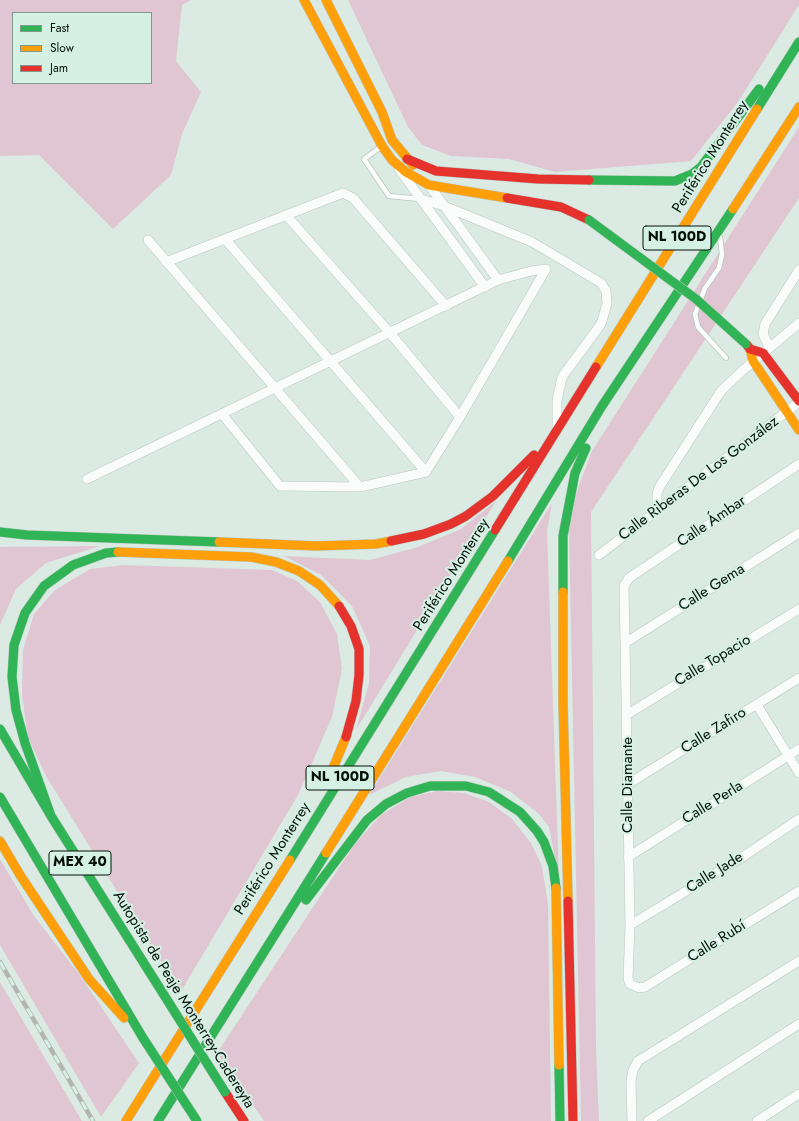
<!DOCTYPE html>
<html>
<head>
<meta charset="utf-8">
<style>
	body { margin:0 }
	#map { position:relative; width:799px; height:1121px; overflow:hidden; background:#dbebe3; font-family:Jost,sans-serif }
	canvas { display:block }
	.legend { position:absolute; left:12px; top:12px; width:140px; height:72px; box-sizing:border-box; background:#d5f1e3; border:1px solid #82978d; margin:0; padding:5px 7px; list-style:none; font-size:12px; color:#06100b }
	.legend li { display:flex; align-items:center; gap:8px; height:20px }
	.legend b { width:20px; border:1px solid #82978d }
</style>
</head>
<body>
<div id="map">
<canvas width="799" height="1121"></canvas>
<ul class="legend">
<li><b style="height:5px;background:#30b455"></b>Fast</li>
<li><b style="height:5px;background:#ff9f0a"></b>Slow</li>
<li><b style="height:5px;background:#e5322d"></b>Jam</li>
</ul>
</div>
<script>
const ctx = document.querySelector('canvas').getContext('2d');
ctx.lineJoin = 'round';
function fill(path, color) {
  ctx.fillStyle = color;
  ctx.fill(path, 'evenodd');
}
function shape(rows) {
  const path = new Path2D();
  for (const r of rows) {
    path.moveTo(r[0], r[1]);
    for (let i = 2; i < r.length; i += 2) path.lineTo(r[i], r[i + 1]);
  }
  return path;
}
function stroke(path, color, width, dash) {
  ctx.strokeStyle = color;
  ctx.lineWidth = width;
  ctx.lineCap = dash ? 'butt' : 'round';
  ctx.setLineDash(dash || []);
  ctx.stroke(path);
}
function write(font, color, halo, rows, align = 'center') {
  ctx.font = font + ' Jost,sans-serif';
  ctx.lineWidth = 4;
  ctx.setLineDash([]);
  ctx.textBaseline = 'middle';
  ctx.strokeStyle = halo;
  ctx.fillStyle = color;
  for (const [text, x, y, turn = 0] of rows) {
    ctx.save();
    ctx.translate(x, y);
    ctx.rotate((+turn || 0) * Math.PI / 180);
    ctx.textAlign = isNaN(turn) ? turn : align;
    if (halo) ctx.strokeText(text, 0, 0);
    ctx.fillText(text, 0, 0);
    ctx.restore();
  }
}
const green = shape([
	[0,0,191,0,182,5,176,61,201,92,182,134,171,175,113,229,39,155,0,156],
	[13,13,151,13,151,83,13,83],
	[348,0,799,0,799,5,738,102,691,161,555,172,509,159,451,156,422,145,408,127],
	[799,127,799,198,591,512,596,1049,599,1121,581,1121,569,529,577,491,592,451],
	[496,501,356,730,369,683,370,646,352,606,321,575,284,556,370,560,418,547,461,529],
	[552,503,547,531,559,878,549,827,539,814,511,792,475,777,441,771,406,777,369,795],
	[100,546,46,563,16,589,0,625,0,547],
	[124,565,272,570,297,581,320,602,337,634,342,669,332,717,298,795,180,993,46,776,28,737,22,695,23,650,34,614,55,590,90,569],
	[437,791,464,793,489,802,512,819,531,843,542,866,548,904,551,1121,264,1121,217,1053,354,845,381,815,411,797],
	[0,859,34,916,79,974,139,1063,101,1117,0,945],
	[0,982,82,1121,0,1121]
]);
const lane = shape([
	[382,146,364,159,389,196,420,199],
	[720,237,722,254,719,268,705,288,695,314,698,327,726,358]
]);
const street = shape([
	[399,169,485,287],
	[429,185,498,280],
	[421,199,444,206,532,242,601,283,606,291,607,304,601,324,562,377,557,401,557,426],
	[286,215,390,333,460,417],
	[225,239,426,472],
	[148,240,360,487],
	[166,262,343,193,353,198,446,306],
	[769,347,763,334,765,324,799,270],
	[222,414,280,486,360,487,426,472,460,417,546,269],
	[799,464,629,578,624,586,630,925,628,978,630,984,639,988,645,987,799,891],
	[87,479,498,280,531,271,546,269],
	[657,511,657,493,660,486,721,391,742,371,799,323],
	[599,555,799,402],
	[625,643,799,533],
	[757,705,799,773],
	[628,714,799,609],
	[628,784,799,678],
	[628,857,799,749],
	[630,925,741,858,799,819],
	[632,1121,631,1081,633,1070,638,1061,799,961],
	[648,1121,799,1024],
	[757,1121,799,1094]
]);
const fast = shape([
	[757,109,799,42],
	[589,180,675,181,692,174,701,167,759,89],
	[0,532,27,535,219,542],
	[508,561,602,406,733,209],
	[563,592,563,536,575,473,586,448],
	[0,729,51,816,164,995],
	[0,797,143,1038],
	[51,816,25,743,16,710,12,677,14,645,25,613,44,586,73,565,106,553,118,552],
	[290,860,495,530],
	[306,900,367,820,386,804,407,793,430,786,466,786,489,792,520,812,537,831,544,842,553,866,556,888],
	[559,1065,560,1121],
	[158,1121,326,853]
]);
const slow = shape([
	[304,0,382,146,392,160,406,172,429,185,507,198],
	[326,0,382,112,392,140,413,165],
	[733,209,799,107],
	[750,349,753,361,799,430],
	[596,367,757,109],
	[219,542,317,546,376,544,391,541],
	[118,552,251,557,276,562,299,571,320,585,339,606],
	[563,592,563,702,568,901],
	[326,785,346,737],
	[0,841,20,875,89,979,124,1018],
	[326,853,508,561],
	[556,888,559,1065],
	[126,1121,290,860]
]);
const jam = shape([
	[407,159,436,171,538,179,589,180],
	[507,198,561,207,589,220],
	[747,345,750,349,763,353,799,401],
	[495,530,596,367],
	[391,541,424,534,451,524,466,516,493,496,534,455],
	[339,606,351,626,359,649,359,675,356,701,346,737],
	[568,901,573,1121],
	[225,1092,244,1121]
]);
const rail = shape([
	[0,962,93,1121]
]);
const fastBridge = shape([
	[589,220,696,299,746,344],
	[164,995,225,1092],
	[143,1038,197,1121]
]);
const shields = [
	[677,238,68],
	[340,778,68],
	[80,863,62]
];
const shieldNames = [
	["NL 100D",677,238],
	["NL 100D",340,778],
	["MEX 40",80,863]
];
const streetNames = [
	["Periférico Monterrey",711,157,-58],
	["Calle Riberas De Los González",699,479,-37],
	["Calle Ámbar",712,522,-34],
	["Periférico Monterrey",452,575,-58],
	["Calle Gema",712,588,-32],
	["Calle Topacio",713,661,-31],
	["Calle Zafiro",714,731,-32],
	["Calle Diamante",628,785,-90],
	["Calle Perla",713,803,-32],
	["Periférico Monterrey",273,859,-58],
	["Calle Jade",715,873,-32],
	["Calle Rubí",717,942,-32],
	["Autopista de Peaje Monterrey-Cadereyta",183,1000,58]
];
fill(green, '#dfc6d2');
stroke(lane, '#bac6c0', 6);
stroke(street, '#bac6c0', 10);
stroke(fast, '#bac6c0', 10);
stroke(slow, '#bac6c0', 10);
stroke(jam, '#bac6c0', 10);
stroke(lane, '#fafcfb', 4.5);
stroke(street, '#fafcfb', 9);
stroke(fast, '#30b455', 9);
stroke(slow, '#ff9f0a', 9);
stroke(jam, '#e5322d', 9);
stroke(rail, '#b2b5b3', 4.5);
stroke(rail, '#d5f1e3', 3, [9]);
stroke(fastBridge, '#bac6c0', 10, []);
stroke(fastBridge, '#30b455', 9);
for (const [x, y, w] of shields) {
  const box = new Path2D();
  box.roundRect(x - w / 2, y - 12, w, 24, 3);
  ctx.fillStyle = '#d5f1e3';
  ctx.fill(box);
  stroke(box, '#06100b', 1);
}
write('bold 14px', '#06100b', null, shieldNames);
write('15px', '#06100b', '#d5f1e3', streetNames);
</script>
</body>
</html>
